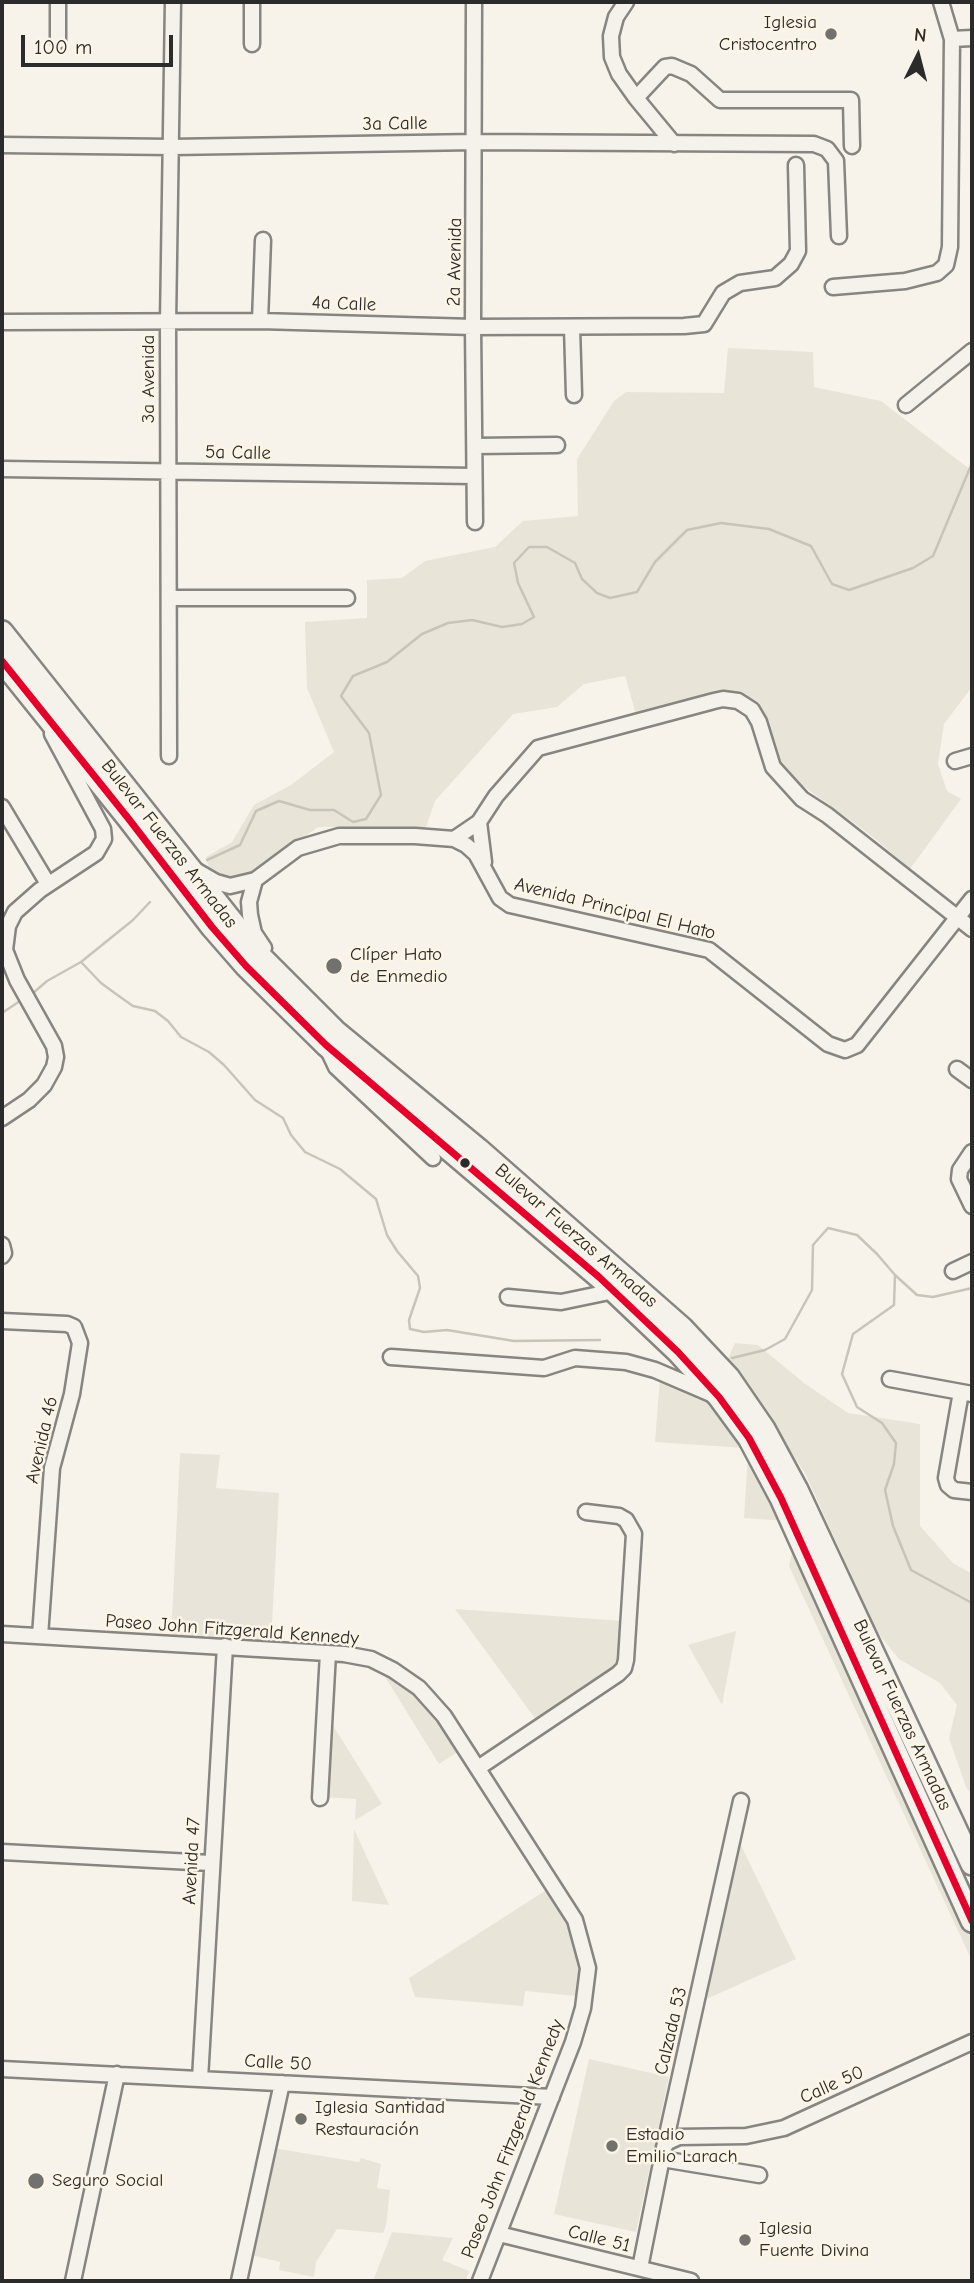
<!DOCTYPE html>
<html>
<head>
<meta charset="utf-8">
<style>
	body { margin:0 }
	#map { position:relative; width:974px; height:2283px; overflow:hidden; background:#f7f3ea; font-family:"Comic Neue",sans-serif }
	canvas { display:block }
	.frame { position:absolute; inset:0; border:4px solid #2b2b2b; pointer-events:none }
	.north { position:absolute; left:883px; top:21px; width:70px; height:70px; -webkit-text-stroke:5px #fcf5e5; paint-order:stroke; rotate:6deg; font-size:19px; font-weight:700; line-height:28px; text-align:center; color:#2b2b2b }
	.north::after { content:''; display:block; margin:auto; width:24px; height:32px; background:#2b2b2b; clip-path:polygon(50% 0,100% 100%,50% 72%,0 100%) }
	.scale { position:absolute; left:21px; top:35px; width:152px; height:32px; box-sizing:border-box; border:4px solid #2b2b2b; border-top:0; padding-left:9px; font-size:21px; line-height:24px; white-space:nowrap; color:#2b2b2b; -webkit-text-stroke:5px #fcf5e5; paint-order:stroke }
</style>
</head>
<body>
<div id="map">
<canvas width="974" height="2283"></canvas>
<div class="frame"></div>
<div class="north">N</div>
<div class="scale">100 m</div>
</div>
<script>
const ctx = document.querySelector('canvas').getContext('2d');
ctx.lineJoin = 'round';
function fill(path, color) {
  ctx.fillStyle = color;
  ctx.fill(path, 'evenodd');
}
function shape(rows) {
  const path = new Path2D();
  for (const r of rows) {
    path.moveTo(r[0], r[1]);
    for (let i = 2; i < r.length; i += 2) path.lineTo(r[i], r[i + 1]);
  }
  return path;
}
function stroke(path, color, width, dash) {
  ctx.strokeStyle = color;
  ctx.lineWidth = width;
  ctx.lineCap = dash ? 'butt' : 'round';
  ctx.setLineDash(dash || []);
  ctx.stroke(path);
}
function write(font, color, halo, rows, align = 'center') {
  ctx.font = font + ' "Comic Neue",sans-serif';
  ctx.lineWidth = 5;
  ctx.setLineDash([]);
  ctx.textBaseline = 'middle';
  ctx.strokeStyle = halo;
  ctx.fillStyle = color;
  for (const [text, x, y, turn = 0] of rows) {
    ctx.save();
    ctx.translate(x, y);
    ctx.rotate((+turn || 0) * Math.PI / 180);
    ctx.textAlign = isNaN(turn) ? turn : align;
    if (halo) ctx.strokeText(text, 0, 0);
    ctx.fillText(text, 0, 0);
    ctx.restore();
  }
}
const built = shape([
	[180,1453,220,1455,216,1488,279,1493,271,1643,171,1640],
	[737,1837,796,1959,704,2000]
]);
const green = shape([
	[728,348,813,352,814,387,881,401,972,471,972,687,944,724,938,764,947,791,961,799,910,869,873,837,787,774,775,755,772,739,760,707,746,695,727,691,636,714,625,676,584,684,557,707,513,714,435,801,426,827,318,827,251,875,226,881,210,872,206,857,232,842,254,805,291,785,334,752,307,688,305,622,367,618,367,580,402,578,425,561,495,547,523,521,578,516,577,459,614,401,626,392,724,393],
	[735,1343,758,1345,804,1383,848,1413,920,1424,920,1526,953,1563,972,1574,972,1795,966,1787,949,1738,957,1705,940,1683,899,1659,877,1632,805,1473,768,1418,726,1363],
	[660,1377,714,1399,745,1448,655,1442],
	[748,1456,787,1521,744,1518],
	[795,1539,972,1930,972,1961,789,1566],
	[455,1609,624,1621,619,1665,537,1721],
	[736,1631,722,1705,688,1645],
	[379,1667,416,1693,440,1718,461,1750,439,1764],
	[327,1716,382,1804,355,1820,356,1799,322,1797],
	[354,1829,389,1905,352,1901],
	[548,1889,569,1923,582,1968,576,1996,525,1991,523,2006,415,1997,409,1978],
	[589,2059,669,2077,636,2232,554,2214],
	[273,2148,359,2162,361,2158,381,2164,377,2188,390,2190,386,2226,383,2233,337,2229,316,2262,314,2277,279,2270,280,2262,251,2255],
	[392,2232,453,2238,442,2260,469,2271,466,2281,373,2281]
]);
const stream = shape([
	[207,860,240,845,256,811,279,801,310,810,334,810,353,822,366,819,381,795,369,733,341,696,353,676,387,662,422,634,448,623,472,620,502,627,522,624,534,617,518,583,514,563,529,547,547,547,575,563,582,579,597,593,610,598,637,592,655,562,687,530,721,523,769,529,811,546,832,584,849,590,913,568,933,556,972,463],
	[81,962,101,983,116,994,133,1006,155,1011,168,1021,181,1037,209,1052,224,1065,255,1100,283,1118,291,1135,305,1152,340,1169,376,1199,387,1235,397,1251,418,1276,420,1288,409,1320,410,1329,424,1332,447,1330,514,1341,600,1340],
	[32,994,47,981,81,962,133,920,150,902],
	[2,1013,23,999],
	[895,1275,917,1295,933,1297,972,1288],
	[732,1358,765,1350,785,1339,812,1290,813,1245,828,1228,857,1235,877,1254,895,1275,894,1305,853,1334,842,1374,857,1407,882,1423,896,1443,894,1464,885,1490,893,1526,911,1570,972,1603]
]);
const minor = shape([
	[58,2,58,41],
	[474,2,473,327,475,522],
	[626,2,616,17,611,36,612,57,619,74,636,98,674,144],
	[952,39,972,38],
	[252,44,252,2],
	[636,98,665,67,672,66,691,74,720,100,851,100,852,146],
	[2,145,172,147,475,142,814,144,827,149,836,161,839,236],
	[833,287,905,281,937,273,946,265,950,247,952,39,941,2],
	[260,321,263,240],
	[2,322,260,321,473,327,684,326,704,324,723,293,740,283,775,278,791,264,798,251,796,165],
	[572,327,574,395],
	[906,405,972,351],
	[475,446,557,445],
	[2,469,474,476],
	[169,598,347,598],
	[169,756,168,322,173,2],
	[955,761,972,756],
	[2,807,48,884],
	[479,822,484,862],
	[454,839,479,822,496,796,538,748,714,701,723,699,738,701,752,710,759,722,773,767,802,799,827,815,972,929],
	[197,871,216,882,230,886,255,880,298,848,339,836,415,836,454,839,466,845,476,854,500,898,510,905,709,950,828,1044,845,1050,857,1045,972,899],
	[255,880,249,902,250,915,254,933,264,948],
	[328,1050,336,1067,433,1158],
	[957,1069,972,1080],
	[2,1118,29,1100,44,1085,54,1067,56,1057,54,1046,17,980,5,950,8,926,15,912,40,890,96,853,104,839,103,829,52,734],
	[972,1152,960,1170,959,1179,972,1206],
	[2,1245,4,1253,2,1256],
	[953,1271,972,1262],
	[508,1297,561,1302,614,1291],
	[2,1321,67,1324,74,1327,80,1343,72,1394,52,1468,40,1636],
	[391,1357,544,1368,575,1358,626,1362,655,1370,711,1394],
	[890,1379,972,1394],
	[961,1392,946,1478,948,1485,954,1490,972,1492],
	[2,1634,344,1654,371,1659,393,1670,419,1688,444,1716,575,1920,588,1968,583,2008,573,2042,480,2281],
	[478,1768,618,1674,624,1668,626,1660,634,1534,626,1520,619,1516,586,1512],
	[320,1798,328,1653],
	[2,1852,211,1863],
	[2,2069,552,2097],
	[200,2079,225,1646],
	[664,2147,668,2142,679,2137,746,2136,784,2128,972,2042],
	[662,2159,759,2175],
	[499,2234,691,2281],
	[640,2268,664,2148,741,1801],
	[73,2281,117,2074],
	[239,2281,282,2083]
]);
const highway = shape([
	[2,632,258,954,335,1031,478,1149,682,1328,729,1378,764,1429,797,1490,972,1864],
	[2,661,128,818,212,927,246,966,326,1045,599,1277,678,1352,719,1397,749,1438,781,1498,972,1921]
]);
const bus1 = shape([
	[2,661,128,818,212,927,246,966,326,1045,599,1277,678,1352,719,1397,749,1438,781,1498,972,1921]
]);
const markers = [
	[831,34,7,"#72716e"],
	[334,966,9,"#72716e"],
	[465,1163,6,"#2b2b2b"],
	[301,2119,7,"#72716e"],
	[612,2146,7,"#72716e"],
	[36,2181,9,"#72716e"],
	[745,2240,7,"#72716e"]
];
const poiNames = [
	["Iglesia",817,23,"right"],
	["Cristocentro",817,45,"right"],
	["Clíper Hato",350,955],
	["de Enmedio",350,977],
	["Iglesia Santidad",315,2108],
	["Restauración",315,2130],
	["Estadio",626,2135],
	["Emilio Larach",626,2157],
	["Seguro Social",52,2181],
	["Iglesia",759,2229],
	["Fuente Divina",759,2251]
];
const streetNames = [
	["3a Calle",395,124,-1],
	["2a Avenida",455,262,-89],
	["4a Calle",344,304,2],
	["3a Avenida",149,379,-90],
	["5a Calle",238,453,1],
	["Bulevar Fuerzas Armadas",169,844,52],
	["Avenida Principal El Hato",615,909,14],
	["Bulevar Fuerzas Armadas",576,1236,41],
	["Avenida 46",42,1440,-77],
	["Paseo John Fitzgerald Kennedy",232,1630,4],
	["Bulevar Fuerzas Armadas",902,1715,65],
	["Avenida 47",192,1861,-87],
	["Calzada 53",671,2031,-77],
	["Calle 50",278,2063,3],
	["Calle 50",832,2085,-24],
	["Paseo John Fitzgerald Kennedy",513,2139,-69],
	["Calle 51",599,2239,14]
];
fill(built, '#e9e4d9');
fill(green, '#e9e4d8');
stroke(stream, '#c8c4ba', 2.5);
stroke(minor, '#878581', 19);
stroke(highway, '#878581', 26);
stroke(minor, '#f5f2ec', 14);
stroke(highway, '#f5f2ec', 21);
stroke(bus1, '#e4002b', 7);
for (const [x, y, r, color] of markers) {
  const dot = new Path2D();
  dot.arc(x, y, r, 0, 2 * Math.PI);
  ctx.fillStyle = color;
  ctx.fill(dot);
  stroke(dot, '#fcf5e5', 2.5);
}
write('19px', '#2b2b2b', '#fcf5e5', poiNames, 'left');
write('19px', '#2b2b2b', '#fcf5e5', streetNames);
</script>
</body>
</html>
